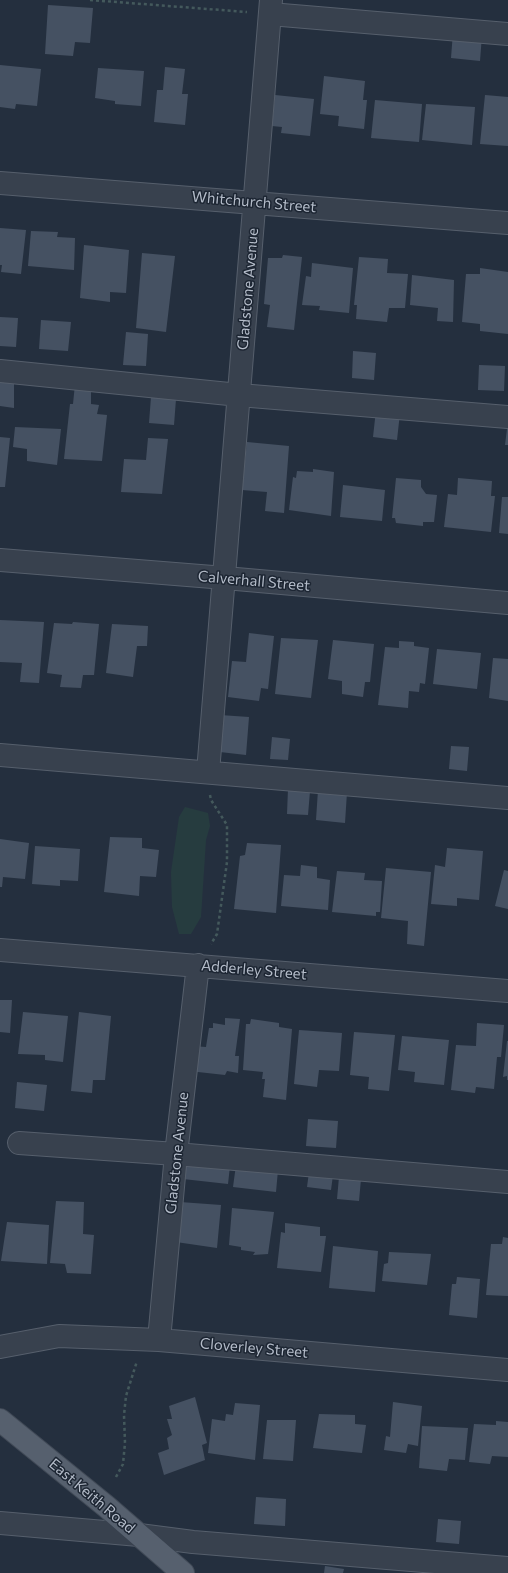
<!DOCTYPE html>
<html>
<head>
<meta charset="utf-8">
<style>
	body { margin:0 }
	canvas { display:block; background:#242f3e }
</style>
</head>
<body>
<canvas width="508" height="1573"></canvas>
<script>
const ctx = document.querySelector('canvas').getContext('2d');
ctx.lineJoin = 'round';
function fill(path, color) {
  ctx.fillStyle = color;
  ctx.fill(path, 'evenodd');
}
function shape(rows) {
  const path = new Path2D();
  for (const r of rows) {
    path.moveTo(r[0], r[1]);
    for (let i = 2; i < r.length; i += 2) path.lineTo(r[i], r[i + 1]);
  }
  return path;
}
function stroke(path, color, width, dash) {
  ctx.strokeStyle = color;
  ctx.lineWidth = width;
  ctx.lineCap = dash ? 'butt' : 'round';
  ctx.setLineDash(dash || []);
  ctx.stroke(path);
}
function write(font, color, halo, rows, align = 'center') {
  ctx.font = font + ' Commissioner,sans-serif';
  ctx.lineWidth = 3;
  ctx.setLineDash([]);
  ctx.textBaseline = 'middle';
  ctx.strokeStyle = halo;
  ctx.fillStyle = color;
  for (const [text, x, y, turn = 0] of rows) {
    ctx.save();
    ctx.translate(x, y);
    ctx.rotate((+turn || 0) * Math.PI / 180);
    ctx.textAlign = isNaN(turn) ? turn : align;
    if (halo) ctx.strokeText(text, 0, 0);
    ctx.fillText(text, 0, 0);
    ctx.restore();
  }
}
const green = shape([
	[185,807,208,813,210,826,206,840,201,917,191,934,179,934,172,907,171,872,179,817]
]);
const building = shape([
	[48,5,93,8,90,43,75,42,73,56,45,54],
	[453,32,482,35,480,61,451,58],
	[0,65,41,69,37,106,16,104,15,109,0,107],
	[165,67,185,69,182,94,188,94,185,125,154,122,157,90,163,90],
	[98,68,144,71,141,106,115,104,115,101,95,98],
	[324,76,365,81,363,100,367,100,364,129,338,126,339,116,320,114],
	[275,95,314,99,310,136,281,133,282,127,272,126],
	[485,95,508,97,508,146,480,144],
	[375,100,422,104,419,142,371,138],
	[426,104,475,107,472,145,422,140],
	[0,228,26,230,21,274,1,272,2,265,0,265],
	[31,231,58,232,57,237,75,238,74,270,28,266],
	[84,245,129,250,126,293,110,292,110,302,80,298],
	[142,253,175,256,166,332,136,328],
	[283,255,302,257,294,330,267,327,270,305,264,304,268,258,282,258],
	[359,257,388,259,387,273,408,274,405,308,389,308,387,322,356,319,357,305,354,305],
	[312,263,353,268,349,313,319,310,320,306,302,305,306,276,311,277],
	[480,268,508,272,508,334,480,331,480,324,462,322,466,274,480,274],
	[412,275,454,280,453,322,437,321,438,308,410,305],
	[0,317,18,318,16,347,0,346],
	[41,320,71,322,68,351,39,349],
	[126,332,148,334,146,366,123,365],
	[353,351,376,353,374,380,352,378],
	[479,365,505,366,504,391,478,390],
	[0,377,14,378,14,408,0,406],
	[75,384,91,385,91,404,99,405,97,414,107,415,102,461,64,459,70,404,73,404],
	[151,397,176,399,174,425,149,423],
	[376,410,400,413,397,440,373,437],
	[15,427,61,429,57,465,27,461,27,449,13,447],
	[507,429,508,429,508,445,505,445],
	[0,437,10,438,5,487,0,487],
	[148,438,168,439,162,494,121,492,124,459,146,460],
	[247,442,289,446,284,513,265,511,267,492,242,490],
	[313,469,334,472,331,516,289,510,293,477,296,478,297,471,313,472],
	[396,478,421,480,421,487,426,494,437,495,434,522,423,522,423,526,396,523,395,518,392,518],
	[458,478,492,481,491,496,495,496,491,532,444,527,448,494,457,495],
	[343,485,385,490,382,521,340,517],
	[502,497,508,497,508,534,499,533],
	[0,620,44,622,39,683,20,682,22,663,0,662],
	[73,622,99,624,94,675,83,675,81,688,60,687,62,675,47,673,54,623,72,624],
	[112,624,148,626,147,646,137,646,133,677,106,673],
	[249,633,274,636,268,689,261,688,259,701,228,697,232,661,246,662],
	[281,638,318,640,311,698,275,694],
	[333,640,374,644,370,682,365,682,363,697,342,694,342,681,328,679],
	[399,641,414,642,414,646,429,648,425,684,420,683,419,692,409,691,408,708,378,705,385,647,399,648],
	[437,649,481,653,477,689,433,684],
	[493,658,508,659,508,701,489,698],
	[220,715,249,717,246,755,220,752],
	[272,737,290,739,288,760,270,759],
	[451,746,469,747,467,771,449,769],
	[288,789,310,791,308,815,287,814],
	[318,790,347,792,345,823,316,820],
	[110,837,142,838,142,848,159,850,156,877,140,876,139,896,104,892],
	[0,839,29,843,25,879,3,877,2,887,0,887],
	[247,843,281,845,276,913,234,909,240,856,245,855],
	[35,846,80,849,78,881,60,880,60,886,32,884],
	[447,848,483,851,479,900,457,898,457,906,431,904,435,865,445,867],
	[301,865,317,867,317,878,330,880,328,910,281,906,284,875,300,876],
	[386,868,431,872,424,946,407,944,408,921,381,918],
	[504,870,508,871,508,909,495,906],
	[337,871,365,873,364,880,382,881,380,912,376,912,376,916,332,912],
	[0,1000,12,1000,10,1033,0,1032],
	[23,1012,68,1016,63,1062,45,1060,45,1055,18,1054],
	[79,1012,111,1016,105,1080,93,1080,92,1093,71,1091],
	[225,1018,240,1019,235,1056,239,1056,238,1073,227,1071,225,1075,189,1071,192,1046,206,1047,209,1028,213,1028,213,1023,225,1025],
	[251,1019,279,1023,279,1027,292,1029,286,1100,263,1097,265,1079,262,1079,263,1072,243,1070,246,1024,250,1024],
	[477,1023,504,1025,501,1057,497,1057,494,1089,476,1087,475,1093,451,1090,456,1045,476,1046],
	[299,1030,342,1033,339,1071,319,1070,317,1087,294,1084],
	[354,1032,395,1035,389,1091,368,1089,369,1077,350,1075],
	[402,1036,449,1040,444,1085,414,1082,415,1072,398,1070],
	[507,1041,508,1041,508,1080,507,1080,507,1076,503,1077],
	[17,1082,47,1085,44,1111,15,1108],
	[308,1119,338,1121,336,1148,306,1146],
	[185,1161,230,1166,228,1184,183,1179],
	[236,1165,278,1170,276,1192,233,1187],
	[309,1172,333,1175,331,1190,307,1187],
	[339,1177,361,1179,359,1201,337,1199],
	[56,1201,84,1202,83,1234,94,1235,91,1274,67,1273,65,1264,50,1263],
	[180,1202,221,1205,217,1248,176,1242],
	[232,1208,274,1212,268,1254,253,1255,255,1252,241,1250,241,1247,229,1245],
	[7,1222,49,1225,47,1264,1,1261],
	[285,1223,320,1227,320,1236,326,1236,321,1272,277,1268,281,1232,285,1233],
	[503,1237,508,1238,508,1296,486,1295,491,1244,502,1244],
	[333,1246,378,1251,375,1292,329,1288],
	[389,1252,431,1254,427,1285,382,1281,384,1264,388,1263],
	[457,1277,480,1279,477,1318,449,1315,452,1284,456,1284],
	[195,1397,207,1443,202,1445,205,1460,164,1475,158,1453,169,1449,167,1438,172,1435,167,1419,172,1419,169,1406],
	[393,1402,422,1406,418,1446,408,1444,406,1453,384,1450,386,1436,390,1437],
	[235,1403,260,1405,255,1460,208,1453,212,1419,225,1421,226,1414,233,1415],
	[319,1414,355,1415,355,1424,366,1425,362,1453,313,1448],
	[267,1420,296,1420,293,1461,263,1459],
	[496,1421,508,1422,508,1457,492,1456,490,1464,469,1462,474,1424,496,1425],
	[422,1426,468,1428,465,1460,449,1459,447,1471,419,1468],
	[256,1497,286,1499,285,1526,254,1524],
	[438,1519,461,1521,459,1544,436,1542],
	[325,1566,344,1569,343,1573,324,1573]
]);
const path = shape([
	[90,0,247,12],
	[210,795,211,800,227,825,227,862,217,934,211,944],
	[116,1477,123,1464,125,1443,124,1415,126,1396,137,1361]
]);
const minor = shape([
	[270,14,508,34],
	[0,183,508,223],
	[0,371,239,395,508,417],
	[0,560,225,578,508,603],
	[0,755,508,798],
	[208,772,271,0],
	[0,950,508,991],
	[19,1143,176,1154,508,1182],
	[159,1340,176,1154,198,965],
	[0,1347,59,1336,159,1340,508,1370],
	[0,1523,139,1535,193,1542,508,1568]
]);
const major = shape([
	[0,1420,107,1507,183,1573]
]);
const streetNames = [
	["Whitchurch Street",254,202,5],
	["Gladstone Avenue",248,289,-85],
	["Calverhall Street",254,581,5],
	["Adderley Street",254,970,5],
	["Gladstone Avenue",177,1153,-84],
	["Cloverley Street",254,1348,5],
	["East Keith Road",92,1496,40]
];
fill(green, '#263c3f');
fill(building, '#455162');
stroke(minor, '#565f6c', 24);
stroke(major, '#414a57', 24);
stroke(path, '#44595c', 2.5, [3, 3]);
stroke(minor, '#38414e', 22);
stroke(major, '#56606e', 22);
write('15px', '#b4bcc9', '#1d2633', streetNames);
</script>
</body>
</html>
